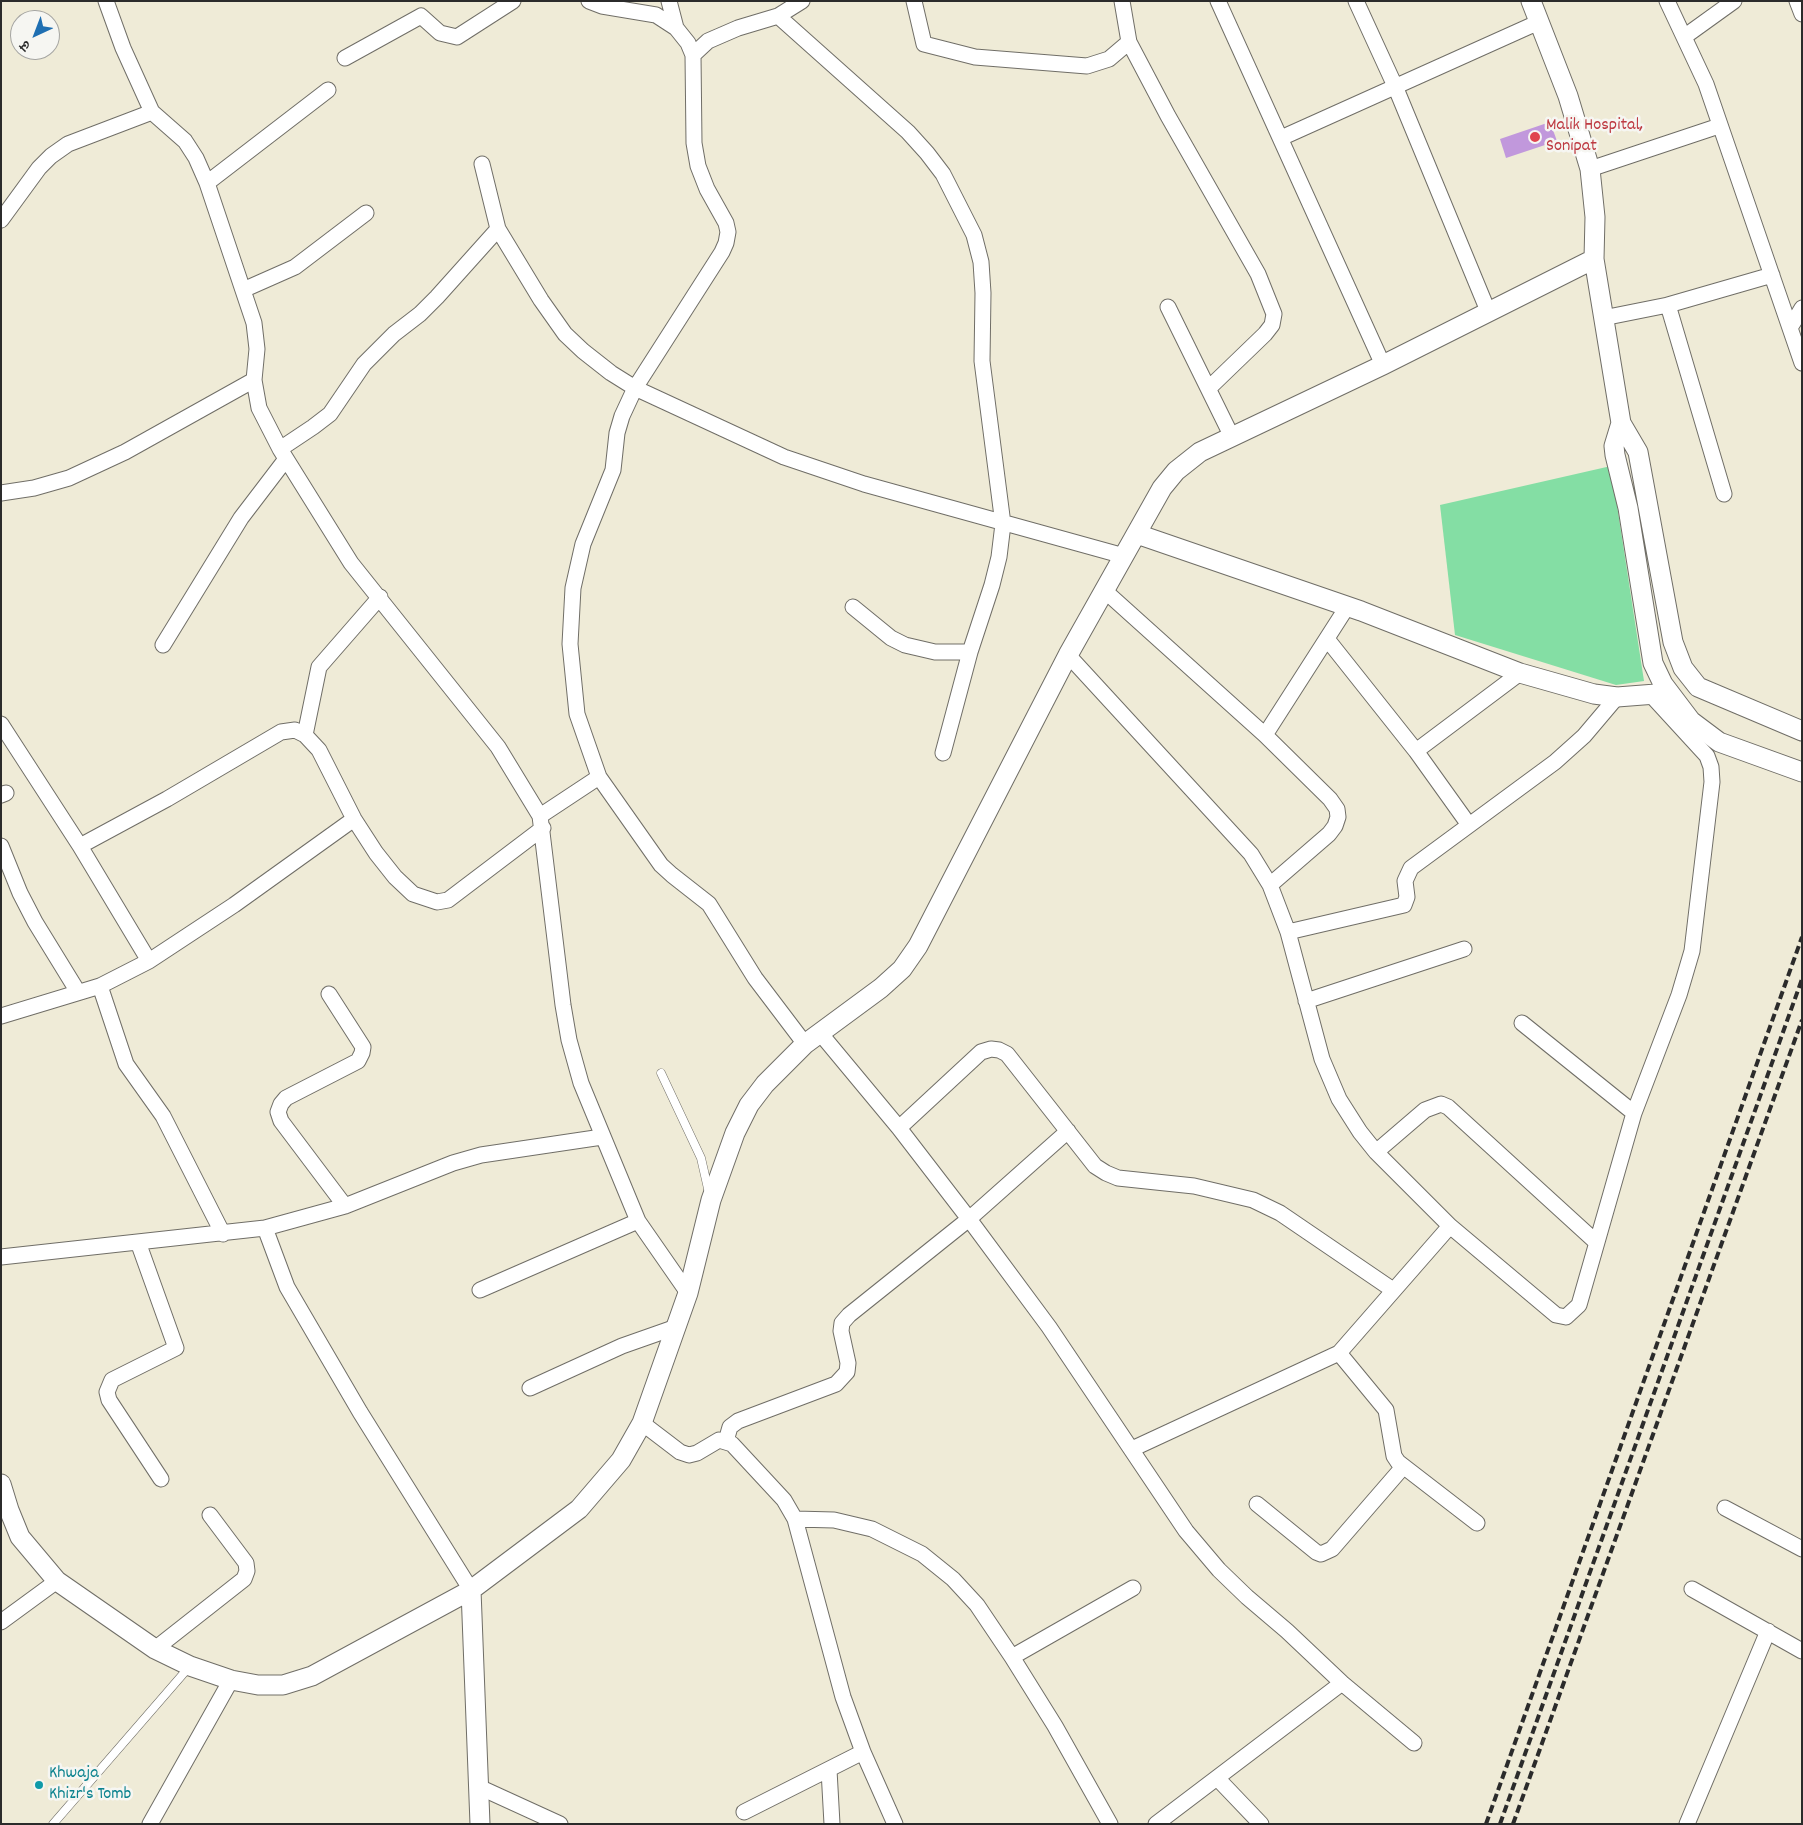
<!DOCTYPE html>
<html>
<head>
<meta charset="utf-8">
<style>
	body { margin:0 }
	#map { position:relative; width:1803px; height:1825px; overflow:hidden; background:#efebd7; font-family:Dekko,"Playpen Sans Deva",sans-serif }
	canvas { display:block }
	.frame { position:absolute; inset:0; border:2px solid #2b2b2b; pointer-events:none }
	.north { position:absolute; left:10px; top:10px; width:50px; height:50px; box-sizing:border-box; background:#f6f6f2; border:1px solid #a5a5a2; border-radius:50%; rotate:223deg; font-size:14px; font-weight:700; line-height:20px; text-align:center; color:#2b2b2b }
	.north::after { content:''; display:block; margin:auto; width:18px; height:22px; background:#1f6fb2; clip-path:polygon(50% 0,100% 100%,50% 72%,0 100%) }
</style>
</head>
<body>
<div id="map">
<canvas width="1803" height="1825"></canvas>
<div class="frame"></div>
<div class="north">उ</div>
</div>
<script>
const ctx = document.querySelector('canvas').getContext('2d');
ctx.lineJoin = 'round';
function fill(path, color) {
  ctx.fillStyle = color;
  ctx.fill(path, 'evenodd');
}
function shape(rows) {
  const path = new Path2D();
  for (const r of rows) {
    path.moveTo(r[0], r[1]);
    for (let i = 2; i < r.length; i += 2) path.lineTo(r[i], r[i + 1]);
  }
  return path;
}
function stroke(path, color, width, dash) {
  ctx.strokeStyle = color;
  ctx.lineWidth = width;
  ctx.lineCap = dash ? 'butt' : 'round';
  ctx.setLineDash(dash || []);
  ctx.stroke(path);
}
function write(font, color, halo, rows, align = 'center') {
  ctx.font = font + ' Dekko,sans-serif';
  ctx.lineWidth = 5;
  ctx.setLineDash([]);
  ctx.textBaseline = 'middle';
  ctx.strokeStyle = halo;
  ctx.fillStyle = color;
  for (const [text, x, y, turn = 0] of rows) {
    ctx.save();
    ctx.translate(x, y);
    ctx.rotate((+turn || 0) * Math.PI / 180);
    ctx.textAlign = isNaN(turn) ? turn : align;
    if (halo) ctx.strokeText(text, 0, 0);
    ctx.fillText(text, 0, 0);
    ctx.restore();
  }
}
const green = shape([
	[1611,466,1644,681,1616,685,1455,635,1440,505]
]);
const building = shape([
	[1550,122,1557,141,1506,158,1500,139]
]);
const service = shape([
	[661,1073,701,1158,709,1193],
	[53,1824,190,1666]
]);
const minor = shape([
	[106,1,123,48,152,112,185,141,196,158,207,183,254,323,257,349,254,380,259,408,280,449,351,563,498,747,540,816,563,1005,569,1040,581,1083,638,1221,688,1293],
	[589,1,602,6,656,15,676,28,688,43,693,55,694,143,698,166,707,189,726,223,728,232,726,243,722,252,635,388,622,416,617,433,613,470,583,544,573,588,570,644,577,714,599,777,661,865,672,875,709,904,755,978,805,1044],
	[669,1,676,28],
	[914,1,924,44,975,57,1087,66,1109,59,1129,42],
	[1122,1,1129,42,1168,116,1258,274,1274,314,1272,325,1265,334,1209,388],
	[1218,1,1383,365],
	[1356,1,1395,86,1488,311],
	[1667,1,1706,84,1802,363],
	[1797,1,1802,14],
	[778,16,802,1],
	[1684,37,1734,1],
	[693,55,708,41,738,28,778,16,908,132,927,153,943,174,974,235,981,262,983,293,982,361,1003,524,999,557,992,585,970,652,943,753],
	[345,58,421,16,440,33,457,37,513,1],
	[1281,138,1539,22],
	[482,164,498,229,541,300,565,334,583,351,611,373,635,388,784,457,864,484,1124,556],
	[1590,169,1719,126],
	[207,183,328,90],
	[1,220,39,168,51,156,68,144,152,112],
	[243,290,295,267,366,213],
	[1668,305,1724,494],
	[1168,307,1232,437],
	[1603,318,1668,305,1772,275],
	[1790,328,1802,308],
	[280,449,313,427,330,414,364,364,394,334,420,314,437,297,498,229],
	[1,493,34,488,69,478,125,452,254,380],
	[1105,591,1265,735,1330,799,1337,809,1338,817,1335,826,1329,834,1270,885],
	[853,607,891,638,905,645,935,652,970,652],
	[1327,639,1416,751,1469,825],
	[163,645,241,518,286,459],
	[1068,655,1251,854,1270,885,1288,932,1322,1059,1339,1099,1360,1132,1376,1152,1450,1226,1556,1315,1566,1317,1579,1305,1634,1113,1679,995,1692,951,1712,782,1711,767,1707,756,1651,695],
	[1,724,80,846,149,961],
	[305,735,319,667,380,597],
	[1265,735,1347,607],
	[1416,751,1520,673],
	[1,795,6,793],
	[540,816,599,777],
	[1,846,20,893,35,922,78,992],
	[80,846,167,799,281,732,295,730,305,735,319,750,354,819,376,853,395,877,413,894,437,902,448,900,543,828],
	[1288,932,1404,905,1407,897,1405,881,1411,868,1555,762,1584,736,1617,697],
	[100,986,126,1064,163,1116,223,1234],
	[329,994,363,1047,362,1053,358,1061,286,1098,281,1104,278,1112,281,1121,345,1206],
	[1306,1001,1464,949],
	[1,1016,100,986,149,961,234,905,354,819],
	[1522,1023,1634,1113],
	[820,1033,899,1128,969,1219,1049,1327,1186,1531,1219,1570,1247,1597,1287,1631,1342,1683,1414,1743],
	[899,1128,981,1052,991,1049,999,1050,1007,1054,1095,1166,1106,1173,1118,1178,1194,1186,1253,1200,1280,1213,1393,1290],
	[1376,1152,1425,1110,1441,1104,1448,1107,1596,1242],
	[265,1228,287,1287,360,1412,471,1590],
	[138,1242,176,1348,112,1380,107,1392,109,1400,161,1479],
	[1,1257,265,1228,345,1206,453,1163,481,1155,602,1137],
	[480,1290,638,1221],
	[1339,1353,1386,1410,1394,1456,1398,1462,1477,1523],
	[530,1388,622,1346,676,1327],
	[642,1423,680,1452,689,1455,697,1453,719,1440,732,1444,784,1500,795,1519,843,1697,863,1752,895,1824],
	[726,1441,730,1427,738,1421,836,1384,847,1372,848,1363,841,1331,842,1323,849,1315,969,1219,1068,1131],
	[1132,1449,1339,1353,1450,1226],
	[1257,1504,1316,1552,1321,1554,1332,1549,1403,1467],
	[1725,1508,1802,1549],
	[795,1519,834,1520,872,1529,922,1554,953,1579,977,1605,1012,1657,1055,1726,1110,1824],
	[1692,1589,1802,1651],
	[1,1622,57,1581],
	[155,1649,244,1579,247,1571,246,1563,210,1515],
	[1012,1657,1133,1588],
	[829,1770,832,1824],
	[1218,1779,1261,1824],
	[479,1787,560,1824],
	[744,1812,863,1752],
	[150,1824,231,1680],
	[1156,1824,1342,1683],
	[1687,1824,1768,1631]
]);
const tertiary = shape([
	[1531,1,1568,96,1590,169,1595,217,1594,259,1621,423],
	[1137,534,1361,611,1520,673,1594,694,1617,697,1669,693],
	[1802,731,1698,687,1683,668,1673,642,1638,452,1621,423,1614,446,1615,455,1628,508,1653,663,1663,684,1691,721,1719,742,1802,772],
	[1,1484,9,1510,20,1537,57,1581,155,1649,190,1666,231,1680,258,1685,283,1685,312,1676,471,1590,579,1509,621,1460,642,1423,688,1293,711,1200,735,1133,749,1105,765,1084,805,1044,881,988,902,969,918,946,1068,655,1162,488,1176,471,1200,452,1383,365,1594,259],
	[471,1590,480,1824]
]);
const rail = shape([
	[1486,1824,1802,937],
	[1500,1824,1802,979],
	[1513,1824,1802,1020]
]);
const markers = [
	[1535,137,6,"#e0444e"],
	[39,1785,5,"#0f9aa8"]
];
const healthNames = [
	["Malik Hospital,",1546,127],
	["Sonipat",1546,148]
];
const cultureNames = [
	["Khwaja",49,1775],
	["Khizr's Tomb",49,1796]
];
fill(green, '#84dea4');
fill(building, '#c198dc');
stroke(service, '#706e67', 9);
stroke(minor, '#706e67', 17);
stroke(tertiary, '#706e67', 21);
stroke(service, '#fff', 8);
stroke(minor, '#fff', 15);
stroke(tertiary, '#fff', 19);
stroke(rail, '#2b2b2b', 4, [8, 4]);
for (const [x, y, r, color] of markers) {
  const dot = new Path2D();
  dot.arc(x, y, r, 0, 2 * Math.PI);
  ctx.fillStyle = color;
  ctx.fill(dot);
  stroke(dot, '#f6f6f2', 2);
}
write('18px', '#be3a42', '#f6f6f2', healthNames, 'left');
write('18px', '#0d838f', '#f6f6f2', cultureNames, 'left');
</script>
</body>
</html>
